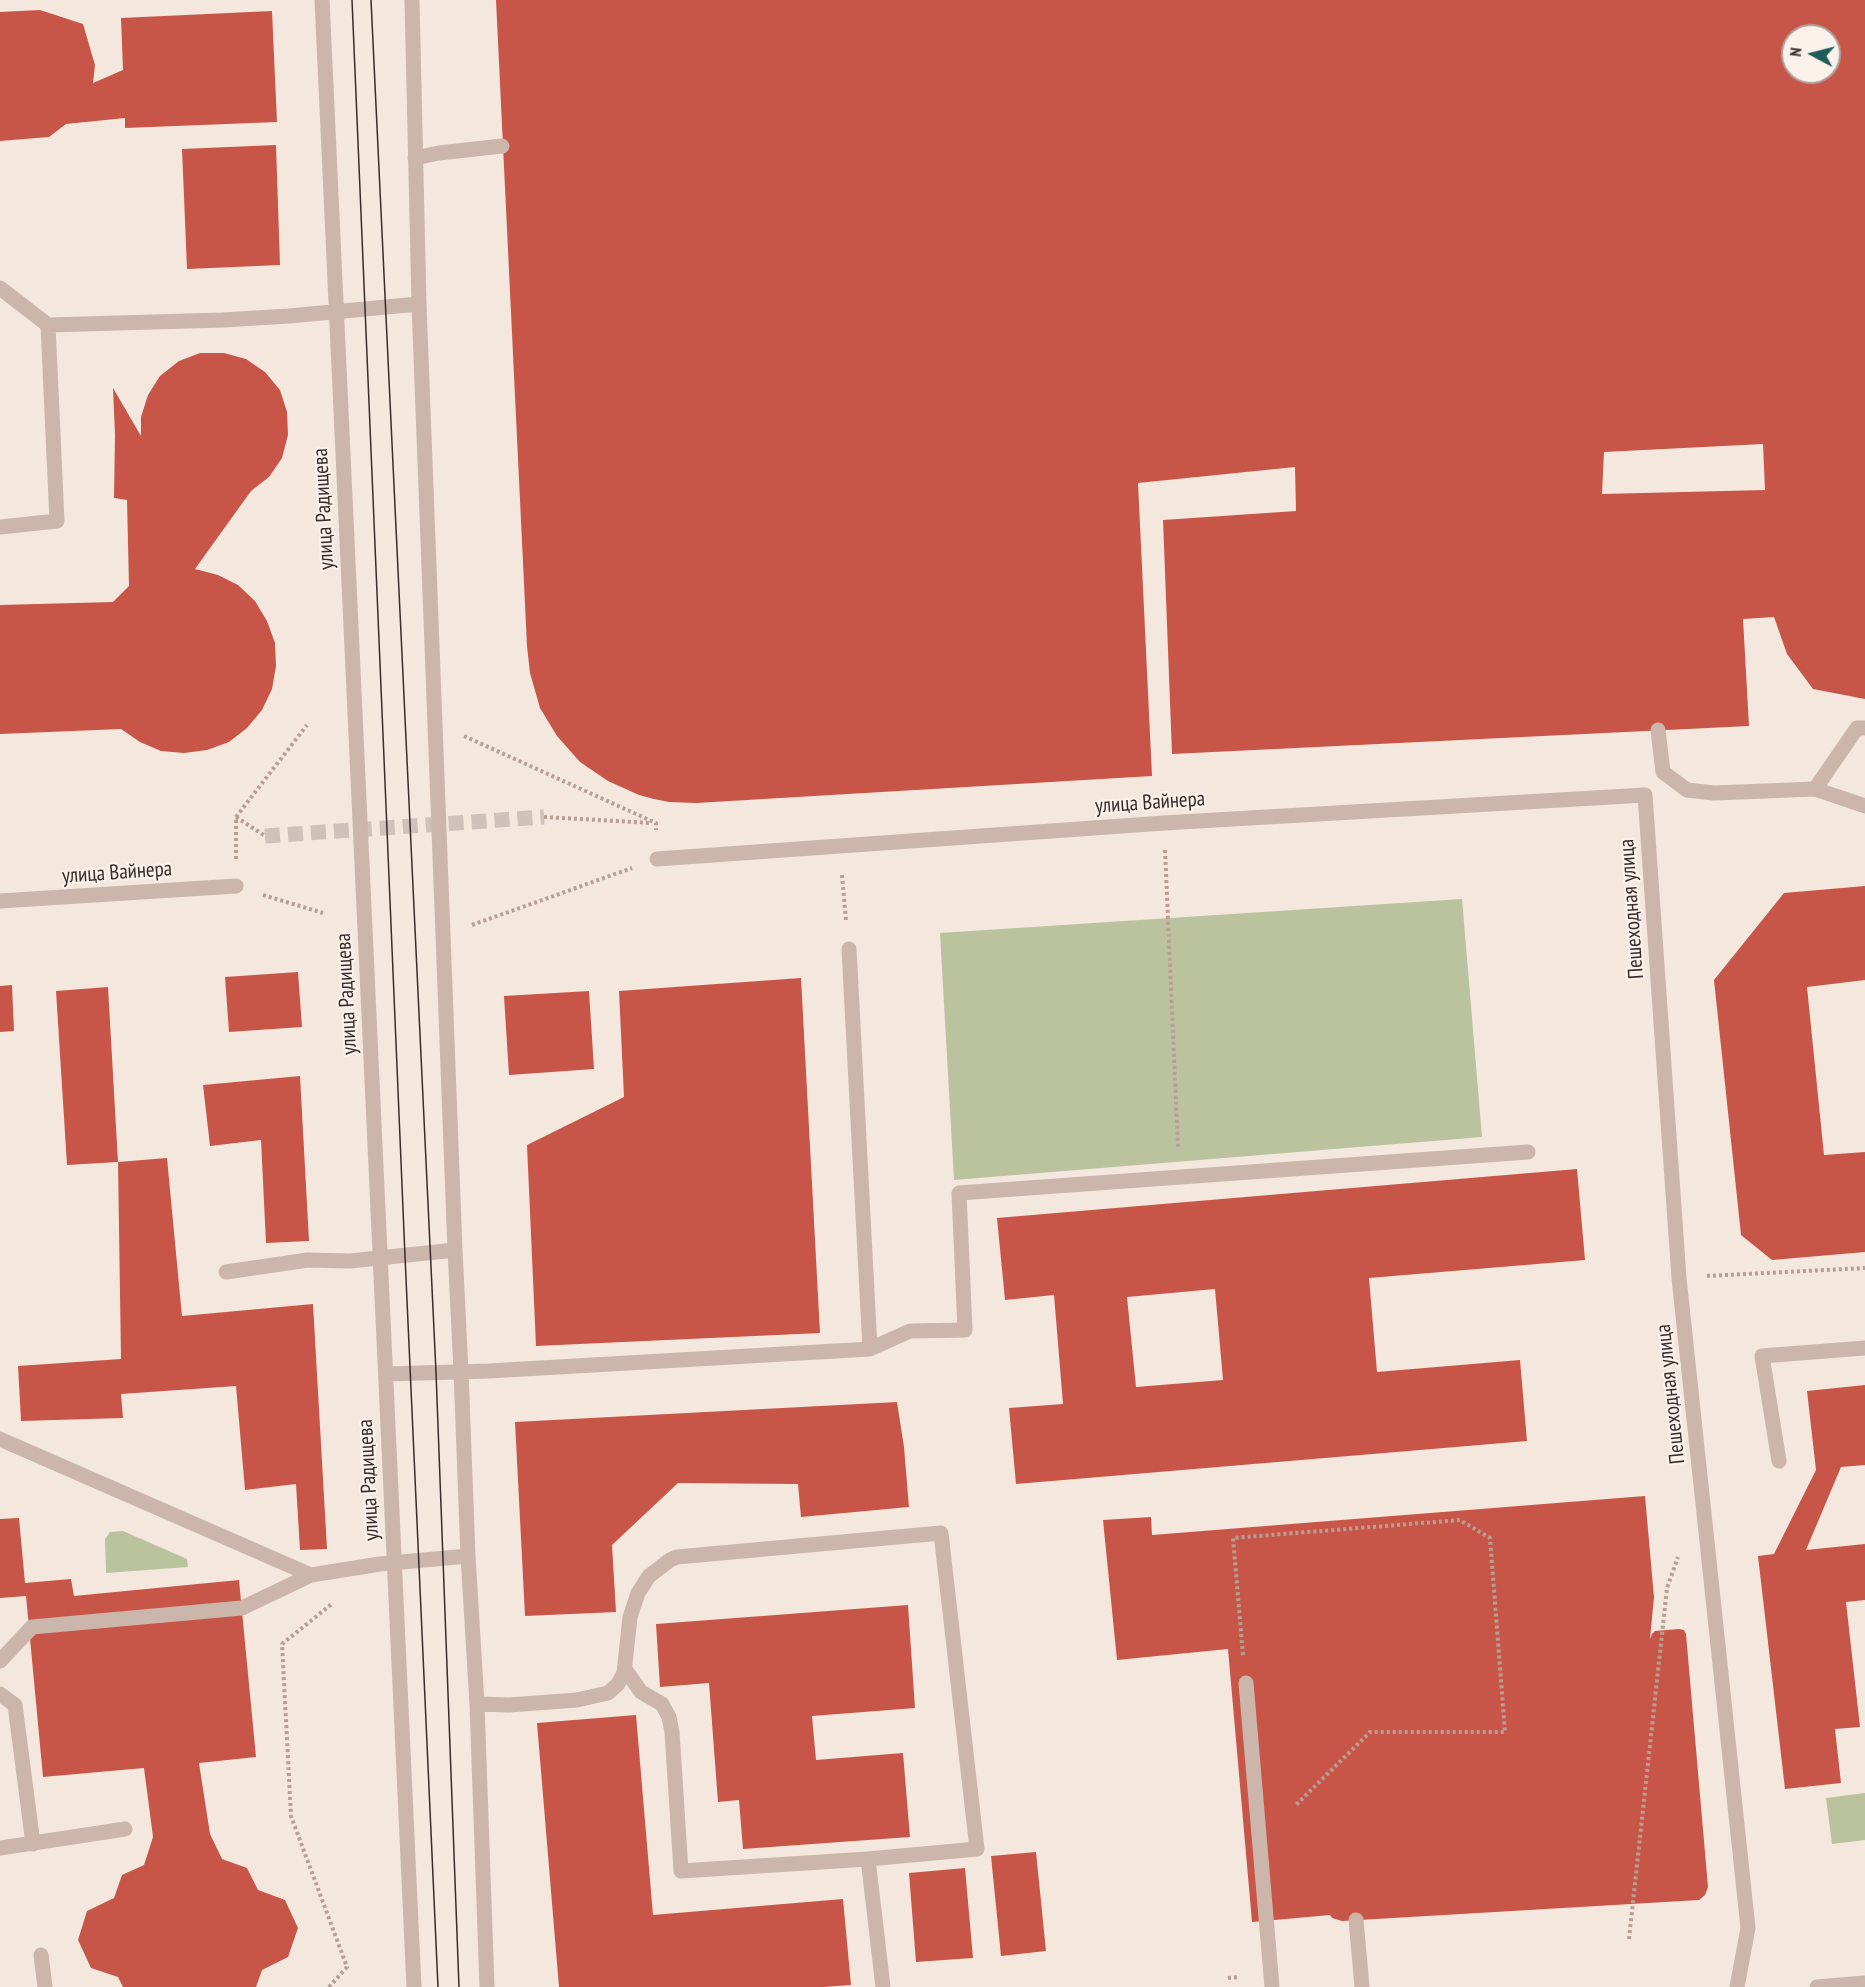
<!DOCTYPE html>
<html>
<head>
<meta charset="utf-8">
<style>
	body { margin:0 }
	#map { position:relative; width:1865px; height:1987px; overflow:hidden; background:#f3e7de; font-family:"PT Sans Narrow",sans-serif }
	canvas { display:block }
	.north { position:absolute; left:1781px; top:24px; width:60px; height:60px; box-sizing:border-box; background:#faf1eb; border:2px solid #ada29d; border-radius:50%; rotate:277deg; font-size:16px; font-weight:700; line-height:24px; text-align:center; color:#392c29 }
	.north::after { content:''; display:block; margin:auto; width:21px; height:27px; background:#1e5c58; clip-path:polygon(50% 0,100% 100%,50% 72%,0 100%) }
</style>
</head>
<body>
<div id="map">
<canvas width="1865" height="1987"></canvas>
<div class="north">N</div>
</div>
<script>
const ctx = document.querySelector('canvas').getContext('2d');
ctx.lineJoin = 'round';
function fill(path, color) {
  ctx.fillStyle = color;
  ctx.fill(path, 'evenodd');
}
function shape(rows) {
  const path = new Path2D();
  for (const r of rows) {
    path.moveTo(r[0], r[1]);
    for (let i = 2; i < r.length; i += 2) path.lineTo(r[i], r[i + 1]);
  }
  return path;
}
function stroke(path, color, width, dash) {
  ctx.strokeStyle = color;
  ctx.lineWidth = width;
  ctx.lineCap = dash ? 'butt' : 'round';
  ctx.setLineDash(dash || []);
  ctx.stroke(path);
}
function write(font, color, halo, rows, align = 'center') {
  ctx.font = font + ' "PT Sans Narrow",sans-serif';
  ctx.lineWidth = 4.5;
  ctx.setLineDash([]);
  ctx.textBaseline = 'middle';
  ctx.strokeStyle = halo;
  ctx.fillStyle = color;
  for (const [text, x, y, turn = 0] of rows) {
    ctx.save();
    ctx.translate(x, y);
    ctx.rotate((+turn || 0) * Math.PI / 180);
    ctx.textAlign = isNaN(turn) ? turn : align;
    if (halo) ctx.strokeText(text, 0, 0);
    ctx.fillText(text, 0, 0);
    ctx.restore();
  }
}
const green = shape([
	[1462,899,1482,1137,954,1180,940,933],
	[123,1531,187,1559,188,1567,106,1573,105,1539,110,1532],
	[1865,1793,1865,1840,1832,1844,1826,1798]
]);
const building = shape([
	[496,0,1865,0,1865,699,1813,689,1787,654,1774,617,1743,619,1749,726,1172,754,1163,520,1296,511,1295,467,1138,483,1152,776,696,803,669,802,654,799,639,795,608,781,580,762,557,736,540,708,530,673,527,646],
	[1793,36,1829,36,1829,72,1793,72],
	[1763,444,1765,490,1602,494,1604,452],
	[40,10,83,24,95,65,93,83,123,70,121,18,272,11,277,122,125,128,125,118,66,124,49,137,0,141,0,12],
	[276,145,280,265,187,269,182,149],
	[200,353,224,353,246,359,265,372,280,390,287,412,288,435,282,458,269,477,251,491,195,569,218,575,238,585,255,601,267,621,275,643,276,666,272,689,262,710,247,728,229,742,207,750,184,753,161,751,140,742,121,729,0,734,0,605,113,602,129,586,127,500,114,498,115,435,113,388,141,436,141,417,148,395,160,376,179,361],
	[1865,886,1865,980,1807,987,1824,1155,1865,1152,1865,1252,1772,1260,1741,1235,1714,980,1784,893],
	[298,972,302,1027,229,1032,225,977],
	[801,978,820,1333,536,1346,527,1145,624,1097,619,991],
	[12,985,14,1031,0,1032,0,986],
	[108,987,118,1162,67,1165,56,991],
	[589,991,594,1069,509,1075,504,996],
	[300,1076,309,1241,266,1243,261,1140,210,1146,203,1085],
	[167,1158,182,1316,313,1304,327,1549,300,1550,296,1484,245,1490,236,1386,121,1394,123,1418,21,1421,18,1366,121,1359,118,1162],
	[1577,1169,1585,1260,1369,1278,1377,1372,1520,1360,1527,1441,1016,1484,1009,1408,1063,1404,1054,1295,1005,1300,997,1218],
	[1215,1289,1223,1380,1136,1387,1127,1297],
	[1865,1385,1865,1465,1841,1467,1806,1550,1865,1544,1865,1600,1846,1602,1860,1727,1835,1729,1841,1783,1785,1789,1758,1556,1774,1554,1816,1470,1807,1391],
	[897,1402,904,1447,909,1507,801,1517,798,1484,678,1483,612,1545,616,1612,525,1616,515,1422],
	[1645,1496,1654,1597,1650,1639,1652,1634,1655,1631,1679,1629,1684,1630,1686,1634,1708,1887,1705,1895,1699,1900,1342,1921,1332,1918,1330,1915,1252,1922,1228,1649,1117,1660,1103,1520,1151,1517,1152,1535],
	[19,1518,25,1583,71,1579,74,1596,239,1580,256,1757,199,1763,210,1834,222,1859,247,1868,258,1890,285,1900,298,1928,288,1957,262,1970,256,1987,123,1987,118,1977,91,1968,78,1940,87,1911,114,1898,122,1875,144,1865,153,1837,144,1768,43,1777,26,1596,0,1598,0,1519],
	[908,1605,915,1708,812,1716,816,1760,903,1753,910,1837,743,1849,739,1800,718,1802,709,1683,660,1687,656,1624],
	[636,1715,653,1915,843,1899,851,1985,824,1987,559,1987,537,1723],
	[1036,1852,1046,1951,1001,1956,991,1856],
	[965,1868,973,1958,916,1962,909,1873]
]);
const minorTunnel = shape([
	[265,836,544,817]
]);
const path = shape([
	[464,736,656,823,656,830],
	[236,817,265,836],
	[544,817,651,823],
	[1165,850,1178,1148],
	[236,859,236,817,307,725],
	[842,875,846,921],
	[263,895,323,913],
	[472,925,632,868],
	[1707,1276,1865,1268],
	[1243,1655,1233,1538,1460,1520,1490,1538,1505,1732,1370,1732,1296,1805],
	[1629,1939,1667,1588,1678,1557],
	[1228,1978,1240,1977],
	[329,1987,347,1967,291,1816,282,1644,333,1603]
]);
const minor = shape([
	[322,0,414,1987],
	[412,0,419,304,455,1250,461,1371,468,1556,477,1704,487,1987],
	[415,158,439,153,502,146],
	[0,288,48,325],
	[0,527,57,521,48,325,223,320,289,316,419,304],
	[1658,730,1663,772,1687,790,1714,793,1815,789,1865,806],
	[1815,789,1857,728,1865,728],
	[657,859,1164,823,1645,795,1679,1278,1748,1928,1737,1987],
	[0,901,236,886],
	[849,949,870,1349],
	[226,1272,308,1260,350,1261,455,1250],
	[386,1374,489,1371,870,1349,910,1331,965,1330,959,1193,1528,1152],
	[0,1439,311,1575,380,1564,468,1556],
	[1779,1461,1762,1356,1865,1348],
	[0,1661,32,1627,242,1608,311,1575],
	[625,1669,641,1692,662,1704,669,1717,672,1732,681,1871,868,1859],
	[1246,1683,1272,1987],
	[0,1694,15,1705,33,1844],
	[477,1704,509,1705,577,1700,608,1693,618,1684,624,1673,630,1617,638,1593,649,1576,670,1560,677,1557,941,1533,977,1849,868,1859,883,1987],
	[0,1848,125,1829],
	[1356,1920,1362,1987],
	[41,1955,45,1987],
	[1817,1987,1865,1983]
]);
const tram = shape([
	[352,0,405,1256,438,1987],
	[371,0,436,1372,459,1987]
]);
const streetNames = [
	["улица Радищева",324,509,-93],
	["улица Вайнера",1150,803,-4],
	["улица Вайнера",117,873,-4],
	["Пешеходная улица",1632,909,-94],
	["улица Радищева",347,994,-93],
	["Пешеходная улица",1671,1394,-96],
	["улица Радищева",369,1480,-93]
];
fill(green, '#bbc39e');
fill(building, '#c85648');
stroke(minorTunnel, '#cec2ba', 15, [15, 8]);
stroke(path, '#b89f94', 4, [3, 3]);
stroke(minor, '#ccb5aa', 15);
stroke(tram, '#392c29', 1.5);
write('21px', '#392c29', '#faf1eb', streetNames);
</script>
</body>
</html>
